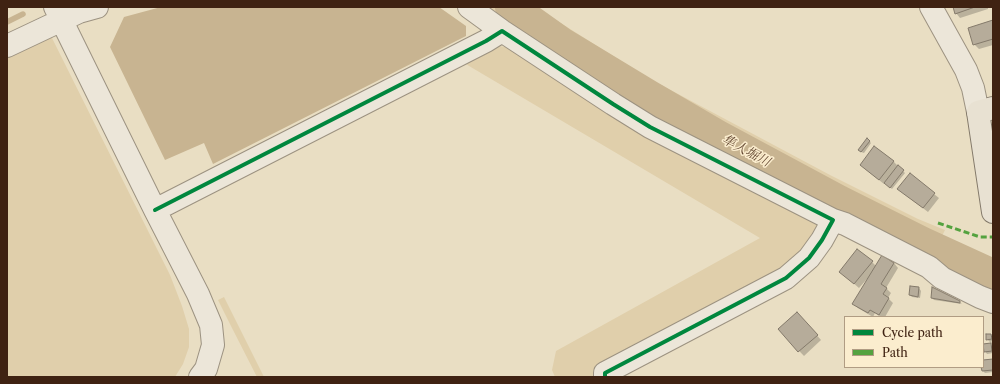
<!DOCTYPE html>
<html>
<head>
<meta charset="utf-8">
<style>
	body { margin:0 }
	#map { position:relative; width:1000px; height:384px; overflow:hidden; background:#e9dec3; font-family:"Libre Caslon Text",serif }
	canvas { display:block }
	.frame { position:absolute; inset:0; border:8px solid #3f2212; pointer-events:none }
	.legend { position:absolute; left:844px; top:316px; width:140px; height:52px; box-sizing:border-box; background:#fbedce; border:1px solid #b09c83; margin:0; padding:5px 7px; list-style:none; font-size:12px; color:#3f2212 }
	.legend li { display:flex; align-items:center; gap:8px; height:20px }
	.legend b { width:20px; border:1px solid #b09c83 }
</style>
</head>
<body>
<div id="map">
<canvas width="1000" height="384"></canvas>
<div class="frame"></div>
<ul class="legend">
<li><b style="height:5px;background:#00873e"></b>Cycle path</li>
<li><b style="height:5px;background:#54a23f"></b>Path</li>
</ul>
</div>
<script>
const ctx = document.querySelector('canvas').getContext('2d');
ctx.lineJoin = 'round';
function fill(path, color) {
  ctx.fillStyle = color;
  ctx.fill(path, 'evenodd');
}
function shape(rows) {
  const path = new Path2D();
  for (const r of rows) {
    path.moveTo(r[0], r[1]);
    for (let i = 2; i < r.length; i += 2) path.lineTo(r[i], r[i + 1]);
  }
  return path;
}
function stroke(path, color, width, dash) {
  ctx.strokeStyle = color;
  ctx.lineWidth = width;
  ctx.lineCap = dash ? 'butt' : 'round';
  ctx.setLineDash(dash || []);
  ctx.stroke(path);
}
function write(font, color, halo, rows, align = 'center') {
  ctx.font = font + ' "Libre Caslon Text","Noto Serif JP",serif';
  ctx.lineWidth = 3;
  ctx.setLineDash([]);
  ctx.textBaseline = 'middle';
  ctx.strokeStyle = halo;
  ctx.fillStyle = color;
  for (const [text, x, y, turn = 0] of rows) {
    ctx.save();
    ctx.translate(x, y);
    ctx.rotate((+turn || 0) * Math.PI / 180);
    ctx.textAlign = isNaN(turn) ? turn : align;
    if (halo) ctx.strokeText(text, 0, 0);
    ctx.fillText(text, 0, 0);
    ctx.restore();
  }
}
const green = shape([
	[486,7,505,7,562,48,619,87,708,137,794,181,934,251,932,260,661,120,526,35],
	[525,7,535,7,650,79,830,175,918,219,945,230,941,238,902,220,721,130,665,101,629,79,587,50,563,34],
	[51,36,170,275,182,306,189,329,189,347,183,364,175,377,7,377,7,56],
	[499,46,506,47,815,220,820,229,801,252,784,268,597,377,555,377,552,370,556,351,760,238,464,63],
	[224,297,264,377,257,377,233,330,218,300]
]);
const water = shape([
	[161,7,439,7,466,26,466,36,213,164,204,143,165,160,110,47,124,17]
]);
const shadow = shape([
	[954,7,988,7,988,9,960,18,956,13],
	[993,22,993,45,979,49,974,44],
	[867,139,871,143,864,153,861,152],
	[875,147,894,162,905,173,892,189,885,183,884,184,865,169],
	[910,175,939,198,928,212,903,193],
	[882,256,894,263,898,268,886,288,891,293,888,298,893,303,885,317,881,317,875,313,873,317,858,308,853,303,868,279,867,279,859,288,845,276,872,262,876,266],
	[919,288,921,291,920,298,912,297,910,295],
	[932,298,959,302,962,304,934,300],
	[802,318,821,340,804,356,779,330],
	[991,335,993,337,993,341,990,342,987,339],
	[990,344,993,347,993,353,987,354,985,351],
	[993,360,993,372,985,373,983,371,983,361]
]);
const stream = shape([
	[7,22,23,14]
]);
const river = shape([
	[511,7,563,44,649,96,718,136,839,201,923,243,993,275]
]);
const building = shape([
	[953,7,975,7,955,14,953,7],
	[993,20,993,39,973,45,968,28,993,20],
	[867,138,870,141,861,152,858,150,867,138],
	[874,146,894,161,879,180,860,165,874,146],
	[898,165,904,170,890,188,884,183,898,165],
	[910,173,935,193,923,208,897,189,910,173],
	[857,249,873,261,854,284,839,272,857,249],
	[882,255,894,263,881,284,887,288,883,294,889,298,879,315,870,310,868,313,852,304,882,255],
	[910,286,919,287,918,297,909,295,910,286],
	[932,287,960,301,960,303,931,298,932,287],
	[797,312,818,335,798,352,778,329,797,312],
	[986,334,991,334,992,339,986,340,986,334],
	[991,343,992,351,984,352,983,344,991,343],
	[993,359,993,370,982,371,981,367,983,367,983,360,993,359]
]);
const minor = shape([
	[55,7,155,210,198,294,211,325,213,345,206,369,200,377],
	[469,7,502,31,613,104,650,127,833,220,845,224,929,267,942,278,980,297,993,302],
	[931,7,966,70,973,88,978,112],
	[7,46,79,12,97,7],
	[155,210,486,41,502,31],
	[605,377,605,373,786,278,809,258,822,240,833,220]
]);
const major = shape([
	[993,108,978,112,993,212]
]);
const quiet = shape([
	[938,223,980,237,993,237]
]);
const cycleway = shape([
	[155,210,486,41,502,31,613,104,650,127,833,220,822,240,809,258,786,278,605,373,605,377]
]);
const waterNames = [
	["隼人堀川",746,151,28]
];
fill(green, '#e0cfab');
fill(water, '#c8b491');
fill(shadow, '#0003');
stroke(stream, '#c8b491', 5.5);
stroke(river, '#c8b491', 32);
fill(building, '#b6ac9a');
stroke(building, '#83796a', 1);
stroke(minor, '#9c9281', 24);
stroke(major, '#83796a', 24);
stroke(minor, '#ece6d9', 22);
stroke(major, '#e8e1d2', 22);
stroke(quiet, '#54a23f', 3, [6, 3]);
stroke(cycleway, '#00873e', 4);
write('italic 13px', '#644832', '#fbedce', waterNames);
</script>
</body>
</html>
